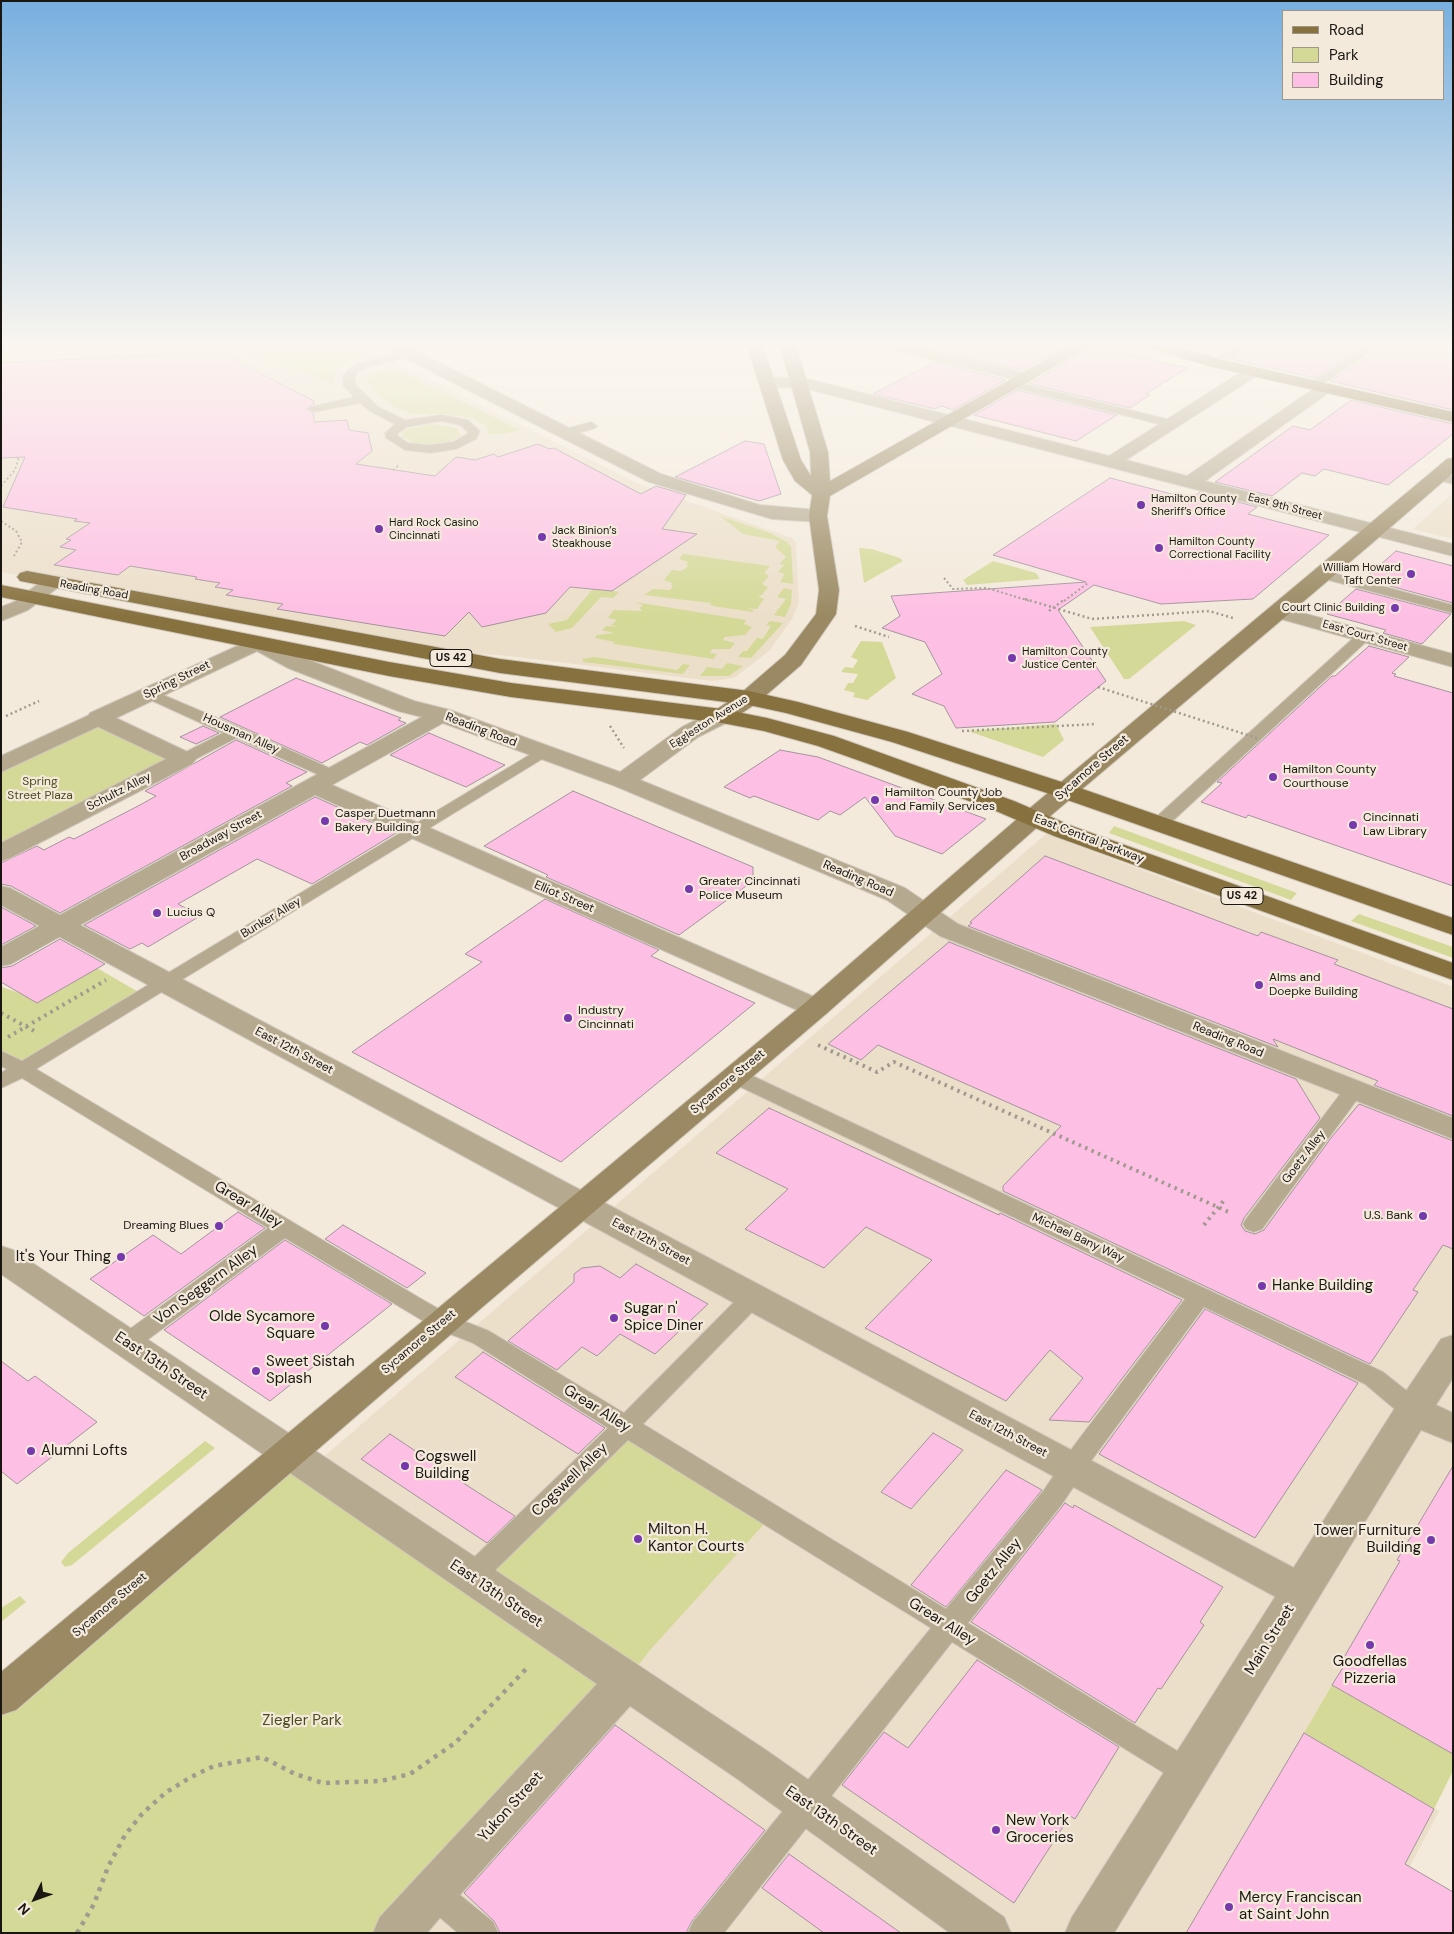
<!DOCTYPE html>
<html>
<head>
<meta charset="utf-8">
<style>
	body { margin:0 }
	#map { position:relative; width:1454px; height:1934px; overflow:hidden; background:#f3eadc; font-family:"DM Sans",sans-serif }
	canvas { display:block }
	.frame { position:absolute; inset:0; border:2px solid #1a1712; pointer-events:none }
	.legend { position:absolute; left:1282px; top:10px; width:162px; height:90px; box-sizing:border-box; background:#f3eadc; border:1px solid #9c968b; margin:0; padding:6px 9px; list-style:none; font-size:15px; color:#1a1712 }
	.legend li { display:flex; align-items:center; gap:10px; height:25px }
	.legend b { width:25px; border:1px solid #9c968b }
	.north { position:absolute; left:10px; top:1874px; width:50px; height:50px; -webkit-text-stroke:4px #f3eadc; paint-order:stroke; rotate:228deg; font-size:14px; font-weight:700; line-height:20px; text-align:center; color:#1a1712 }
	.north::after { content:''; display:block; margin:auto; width:18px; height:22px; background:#1a1712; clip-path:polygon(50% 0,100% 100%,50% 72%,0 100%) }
</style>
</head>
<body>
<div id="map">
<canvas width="1454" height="1934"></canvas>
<div class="frame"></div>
<ul class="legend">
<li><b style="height:6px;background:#87713f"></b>Road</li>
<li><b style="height:14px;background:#d5d998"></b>Park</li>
<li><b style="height:14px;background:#febfe4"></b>Building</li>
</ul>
<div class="north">N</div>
</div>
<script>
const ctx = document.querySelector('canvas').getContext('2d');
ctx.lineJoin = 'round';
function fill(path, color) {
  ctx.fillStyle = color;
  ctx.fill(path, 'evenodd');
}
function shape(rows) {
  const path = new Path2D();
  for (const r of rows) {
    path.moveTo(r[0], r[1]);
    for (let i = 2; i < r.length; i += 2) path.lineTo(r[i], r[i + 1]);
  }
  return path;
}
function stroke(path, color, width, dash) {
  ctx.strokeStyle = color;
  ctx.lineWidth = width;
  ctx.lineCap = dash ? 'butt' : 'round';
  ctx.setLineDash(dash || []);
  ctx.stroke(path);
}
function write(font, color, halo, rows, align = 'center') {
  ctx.font = font + ' "DM Sans",sans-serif';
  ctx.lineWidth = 4.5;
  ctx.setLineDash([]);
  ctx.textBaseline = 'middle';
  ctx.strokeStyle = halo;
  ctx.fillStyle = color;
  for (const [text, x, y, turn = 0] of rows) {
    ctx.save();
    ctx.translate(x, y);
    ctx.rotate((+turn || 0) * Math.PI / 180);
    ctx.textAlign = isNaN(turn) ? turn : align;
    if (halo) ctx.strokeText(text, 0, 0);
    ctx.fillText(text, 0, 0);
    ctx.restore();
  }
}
const built = shape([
	[251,346,363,346,639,484,792,538,796,543,799,603,792,619,769,651,751,665,734,678,712,681,509,656,371,644,1,572,1,360,241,349],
	[903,346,1054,346,1007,371],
	[1453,493,1453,539,1413,529],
	[1046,834,1453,987,1453,1754,1304,1732,1439,1811,1375,1933,396,1933,626,1681,651,1649,488,1574,320,1460]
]);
const green = shape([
	[265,346,356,346,361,350,358,355,365,356,336,369,334,384,246,351],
	[393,369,401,371,520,430,502,434,489,434,486,426,472,418,444,414,412,414,396,408,377,395,367,382,371,373],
	[431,424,457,428,461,436,449,442,434,444,414,443,403,437,403,432,408,429],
	[720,516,770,533,787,542,791,547,793,584,780,582,785,574,778,572,784,565,779,564,786,557,775,547,780,541,743,534],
	[859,548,872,549,900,558,903,561,864,583],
	[683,554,770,566,764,573,769,576,762,584,768,587,762,595,758,596,764,599,757,609,747,608,754,610,752,612,719,607,710,605,711,603,644,595,653,589,670,590,673,586,671,585,672,583,664,580,672,570,681,571,689,566,686,565,688,562,679,559],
	[993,561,1036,573,1040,579,967,585,963,580],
	[784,588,792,590,791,604,785,617,774,615,786,599,777,597],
	[600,589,619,592,613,598,601,597,572,628,556,632,548,624,567,620,592,590],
	[635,602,746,620,744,624,752,627,745,635,725,637,723,640,735,643,730,649,712,649,710,653,717,654,713,659,614,644,614,642,595,638,597,635,614,633,602,630,606,626,619,627,611,625,617,620,608,618,614,610,642,611,640,608,643,605],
	[770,621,783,623,751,658,738,657,743,651,747,651,757,638,763,639,771,626,766,625],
	[1184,621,1196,625,1129,679,1124,679,1090,627],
	[861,641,882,642,896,678,867,700,853,697,855,693,844,690,848,683,853,683,858,674,841,672,845,667,853,668,858,660,851,657],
	[595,657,677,670,683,664,690,665,683,674,584,662,582,659],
	[727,663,743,666,729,676,700,676,707,667,722,669],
	[98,718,184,759,1,853,1,765],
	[1056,724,1064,740,1043,757,968,731],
	[1114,826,1297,893,1291,900,1109,833],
	[1359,914,1453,947,1453,958,1351,921],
	[97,968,140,993,21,1065,1,1053,1,987,20,993,37,1003],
	[627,1439,765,1523,651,1649,626,1681,396,1933,1,1933,1,1697,289,1452,471,1577],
	[205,1441,215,1448,72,1565,65,1567,61,1562,68,1553],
	[20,1596,26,1602,1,1622,1,1608],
	[1332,1685,1453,1754,1453,1771,1434,1809,1304,1733]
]);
const building = shape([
	[964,346,1066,346,1023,370,951,353,964,346],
	[1092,346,1188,368,1145,394,1150,395,1130,408,1030,384,1092,346],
	[1250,346,1328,346,1354,352,1315,378,1231,359,1250,346],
	[1386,346,1453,346,1453,410,1330,381,1386,346],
	[219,352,314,401,314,404,306,409,314,414,314,422,347,420,349,430,368,433,372,451,356,464,435,476,456,457,475,460,494,454,498,457,538,444,549,449,554,448,641,494,656,486,686,495,662,529,697,534,612,591,570,587,546,613,482,627,469,612,445,636,277,609,283,604,226,595,233,590,215,587,220,583,195,579,197,577,130,566,118,575,54,565,76,550,60,547,71,540,66,539,90,523,74,521,77,519,3,507,25,457,1,458,1,363,219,352],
	[934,362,1006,380,953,410,941,406,935,409,873,394,934,362],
	[1017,390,1117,415,1076,441,974,415,1017,390],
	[1351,400,1453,424,1453,434,1388,485,1324,469,1315,476,1302,473,1272,496,1215,482,1293,426,1310,430,1351,400],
	[745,441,764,444,781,494,759,501,675,477,745,441],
	[1110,478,1191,499,1200,492,1257,507,1248,514,1329,535,1253,599,1161,604,1094,585,1058,610,1106,681,1055,722,956,728,944,706,912,694,942,674,925,642,882,628,900,616,891,596,1086,582,993,555,1110,478],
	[1396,551,1453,566,1453,603,1364,579,1396,551],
	[1356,589,1451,614,1422,644,1383,633,1386,630,1327,614,1356,589],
	[1369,646,1409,657,1392,673,1396,674,1394,676,1453,693,1453,886,1248,815,1246,818,1201,802,1222,783,1217,782,1332,676,1335,676,1369,646],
	[296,678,401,718,398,720,406,723,367,745,360,742,322,763,220,717,296,678],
	[203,726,219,733,196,744,180,737,203,726],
	[429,733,505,765,466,787,390,755,429,733],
	[236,740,307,772,286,783,292,786,60,913,11,886,1,884,1,863,37,846,44,850,69,837,74,839,140,805,156,796,145,791,236,740],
	[780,750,818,757,986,819,942,854,895,836,865,797,840,815,830,811,818,820,754,796,750,798,724,787,780,750],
	[573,791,753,867,753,881,679,935,546,877,548,875,484,846,573,791],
	[315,797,396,833,312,884,257,859,178,904,200,916,148,947,142,943,130,949,84,925,315,797],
	[1045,856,1258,936,1261,932,1338,960,1334,964,1453,1009,1453,1116,1374,1085,1378,1081,1273,1039,1278,1047,968,926,972,923,970,922,1045,856],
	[545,899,659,950,651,956,755,1003,561,1162,352,1052,482,962,465,954,545,899],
	[1,907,36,926,1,945,1,907],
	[60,939,105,964,37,1003,1,982,1,968,12,966,60,939],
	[949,942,1296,1079,1320,1118,1244,1218,1241,1225,1245,1231,1255,1234,1264,1230,1331,1138,1359,1104,1453,1141,1453,1249,1443,1245,1413,1290,1418,1292,1370,1364,1003,1191,1003,1186,1061,1126,878,1045,861,1060,828,1044,949,942],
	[769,1108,999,1215,1000,1213,1182,1300,1089,1422,1049,1420,1083,1378,1050,1350,1006,1401,865,1328,932,1260,866,1227,824,1268,745,1229,788,1189,716,1153,769,1108],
	[238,1212,265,1228,144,1316,90,1279,153,1235,181,1254,238,1212],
	[343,1225,426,1273,407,1288,325,1239,343,1225],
	[285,1240,392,1304,270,1401,164,1330,285,1240],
	[636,1264,708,1304,655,1354,620,1334,597,1356,582,1347,557,1370,508,1341,574,1282,574,1274,582,1268,600,1266,620,1278,636,1264],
	[1205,1309,1358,1383,1255,1538,1099,1454,1205,1309],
	[483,1352,605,1428,578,1454,455,1377,483,1352],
	[1,1361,28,1381,35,1376,97,1422,17,1484,1,1471,1,1361],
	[933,1433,963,1450,911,1509,881,1492,933,1433],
	[390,1434,474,1490,515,1516,487,1543,361,1459,390,1434],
	[1453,1466,1453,1754,1332,1685,1347,1661,1343,1659,1400,1561,1397,1560,1453,1466],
	[1006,1470,1042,1490,946,1607,911,1585,1006,1470],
	[1065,1503,1073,1508,1074,1505,1223,1587,1200,1622,1204,1625,1161,1689,1158,1688,1135,1723,971,1622,1065,1503],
	[977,1660,1119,1747,1075,1819,1070,1816,1014,1903,842,1785,884,1732,908,1748,977,1660],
	[615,1725,765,1830,692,1921,686,1933,500,1933,494,1921,464,1893,615,1725],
	[1304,1733,1434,1809,1405,1864,1453,1892,1453,1933,1186,1933,1304,1733],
	[789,1854,901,1933,824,1933,762,1888,789,1854]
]);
const pathFar3 = shape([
	[393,470,399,465],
	[1,486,15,470,19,457],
	[1,521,16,531,22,542,14,556],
	[944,578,953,589,987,588,1030,601]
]);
const pathFar2 = shape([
	[1025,599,1092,619,1209,611,1233,618],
	[855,626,889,637],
	[6,716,39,701],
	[610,726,624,748],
	[962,731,1096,724]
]);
const pathFar1 = shape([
	[1,1013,38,1033],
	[8,1037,106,980],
	[818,1045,877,1072,894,1062,1231,1213]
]);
const path = shape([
	[77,1933,94,1904,108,1867,125,1835,142,1814,165,1793,191,1777,214,1766,262,1757,295,1774,323,1783,381,1781,410,1774,455,1743,528,1667]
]);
const service = shape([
	[1235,346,1248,346,1219,365,1211,365,1211,361,1235,346],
	[1366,346,1379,346,1317,388,1309,388,1309,384,1366,346],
	[408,351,412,352,412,356,368,367,358,372,355,376,355,384,378,407,405,420,441,415,468,420,480,431,476,439,456,449,430,453,405,450,386,438,385,433,395,424,370,411,360,403,314,412,308,409,310,407,354,397,343,385,343,376,350,368,360,363,408,351],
	[441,421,460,425,468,432,467,434,453,442,430,445,408,443,398,436,397,434,407,427,441,421],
	[1015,382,1175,421,1177,423,1171,427,1011,387,1009,385,1015,382],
	[591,422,597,426,595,428,566,437,560,433,562,430,591,422],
	[1437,472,1453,476,1453,484,1433,479,1431,476,1433,473,1437,472],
	[1322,570,1453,605,1453,613,1317,577,1315,574,1317,571,1322,570],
	[1364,632,1369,633,1371,636,1369,639,1165,828,1153,828,1151,824,1153,820,1359,633,1364,632],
	[149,689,243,729,338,772,340,775,332,780,326,778,236,738,190,762,178,762,176,759,178,756,223,733,144,697,141,694,144,691,149,689],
	[541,748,547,750,549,753,547,756,36,1069,418,1297,451,1316,489,1331,624,1413,745,1291,753,1289,761,1291,765,1297,761,1303,643,1424,946,1609,1044,1490,1073,1447,1185,1299,728,1081,725,1076,728,1071,735,1070,742,1071,1383,1372,1422,1403,1425,1410,1422,1417,1413,1419,1404,1417,1365,1384,1204,1307,1091,1461,1062,1504,968,1623,1197,1763,1202,1772,1197,1781,1187,1785,1177,1781,952,1642,724,1933,688,1933,693,1922,931,1628,628,1440,480,1585,471,1588,462,1585,458,1577,462,1569,608,1428,473,1343,435,1328,285,1238,135,1349,127,1352,119,1349,115,1343,119,1337,268,1228,22,1078,1,1088,1,1073,7,1069,1,1066,1,1051,22,1061,541,748],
	[1354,1084,1361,1085,1364,1090,1262,1229,1254,1232,1246,1229,1243,1224,1246,1219,1347,1085,1354,1084],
	[433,1877,444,1882,493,1922,498,1933,458,1933,422,1902,418,1892,422,1882,433,1877]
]);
const pedestrian = shape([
	[98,711,106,713,109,718,106,723,1,772,1,756,98,711],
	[61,917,70,919,74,925,70,931,11,964,1,966,1,947,52,919,61,917],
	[433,1870,449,1877,456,1892,449,1907,427,1933,373,1933,380,1917,417,1877,433,1870]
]);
const minor = shape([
	[385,346,406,346,661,474,760,505,818,510,825,512,827,516,825,520,818,522,772,519,649,482,387,349,385,346],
	[888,346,916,346,1034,375,1036,378,1028,383,890,349,888,346],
	[1252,367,1258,369,1260,372,1258,375,1126,460,1187,476,1319,385,1331,385,1333,388,1331,391,1205,481,1453,544,1453,556,800,387,767,388,759,383,767,378,800,377,1109,456,1246,369,1252,367],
	[53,576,60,578,63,582,60,586,28,610,1,621,1,607,14,602,46,578,53,576],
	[1277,606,1453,654,1453,667,1270,616,1267,612,1270,608,1277,606],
	[257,637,304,658,414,701,450,710,620,772,682,727,714,711,722,709,730,711,733,716,730,721,698,737,640,780,905,888,958,924,1453,1118,1453,1139,940,936,887,900,615,786,443,723,332,785,826,1002,830,1008,826,1014,816,1017,806,1014,315,795,80,925,1315,1579,1321,1591,1315,1603,1301,1608,1287,1603,1,905,1,886,10,888,60,915,422,717,398,711,288,668,257,651,116,718,192,754,196,759,192,764,10,858,1,861,1,843,166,759,90,723,87,718,90,713,257,637],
	[1,1246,13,1250,766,1750,1004,1917,1011,1933,950,1933,736,1778,630,1706,449,1907,433,1914,417,1907,410,1892,417,1877,597,1684,1,1274,1,1246]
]);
const tertiary = shape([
	[1453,1335,1453,1378,1436,1405,1453,1413,1453,1443,1421,1430,1114,1933,1065,1933,1072,1917,1400,1400,1441,1339,1453,1335]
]);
const secondary = shape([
	[747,346,763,346,801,460,811,476,810,452,780,346,796,346,828,452,830,481,1070,346,1090,346,830,496,827,516,839,590,836,614,801,665,757,703,730,721,722,723,714,721,711,716,714,711,741,693,785,655,816,614,819,590,809,516,812,495,795,481,783,460,747,346],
	[1453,458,1453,473,1370,545,1042,823,826,1014,486,1304,16,1710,1,1715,1,1672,806,1002,1024,813,1447,459,1453,458]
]);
const primary = shape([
	[1150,346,1175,346,1219,359,1453,412,1453,422,1209,366,1152,349,1150,346],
	[27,571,500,659,749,691,798,702,908,732,1074,786,1453,918,1453,935,1056,796,892,742,786,713,749,705,500,673,20,581,17,577,20,573,27,571],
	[1,585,389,662,511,683,722,709,767,718,834,736,1014,801,1072,826,1453,963,1453,980,1054,836,996,811,863,762,818,746,764,731,722,723,511,697,389,676,1,597,1,585]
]);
const pathBridgeFar2 = shape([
	[1064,601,1088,583]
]);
const pathBridgeFar1 = shape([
	[1049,611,1065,599],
	[1098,687,1260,739]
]);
const pathBridge = shape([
	[1204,1225,1225,1199]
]);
const markers = [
	[1141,505,5,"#7638ad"],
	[379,529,5,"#7638ad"],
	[542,537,5,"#7638ad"],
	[1159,548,5,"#7638ad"],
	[1411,574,5,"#7638ad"],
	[1395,608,5,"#7638ad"],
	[1012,658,5,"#7638ad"],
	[1273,777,5,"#7638ad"],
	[875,800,5,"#7638ad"],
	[325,821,5,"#7638ad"],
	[1353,825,5,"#7638ad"],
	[689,889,5,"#7638ad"],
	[157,913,5,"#7638ad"],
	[1259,985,5,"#7638ad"],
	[568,1018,5,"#7638ad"],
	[1423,1216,5,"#7638ad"],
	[219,1226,5,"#7638ad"],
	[121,1257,5,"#7638ad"],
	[1262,1286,5,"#7638ad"],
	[614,1318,5,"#7638ad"],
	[325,1326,5,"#7638ad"],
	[256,1371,5,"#7638ad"],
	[31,1451,5,"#7638ad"],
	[405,1466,5,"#7638ad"],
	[638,1539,5,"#7638ad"],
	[1431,1540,5,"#7638ad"],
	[1370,1645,5,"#7638ad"],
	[996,1830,5,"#7638ad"],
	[1229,1907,5,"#7638ad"]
];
const farPoinames = [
	["Hamilton County",1151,499],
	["Sheriff’s Office",1151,512],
	["Hard Rock Casino",389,523],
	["Cincinnati",389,536],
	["Jack Binion’s",552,531],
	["Steakhouse",552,544],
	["Hamilton County",1169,542],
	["Correctional Facility",1169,555],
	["William Howard",1401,568,"right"],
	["Taft Center",1401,581,"right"],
	["Court Clinic Building",1385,608,"right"],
	["Hamilton County",1022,652],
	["Justice Center",1022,665]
];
const farStreetnames = [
	["East 9th Street",1285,507,15],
	["Reading Road",94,590,10],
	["East Court Street",1365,636,16],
	["Eggleston Avenue",709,722,-32]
];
const shields = [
	[451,658,42],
	[1242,896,42]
];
const shieldNames = [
	["US 42",451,658],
	["US 42",1242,896]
];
const streetNames = [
	["Spring Street",177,680,-26],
	["Reading Road",481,730,21],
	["Housman Alley",241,734,24],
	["Sycamore Street",1092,768,-41],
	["Schultz Alley",119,792,-27],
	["Broadway Street",221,836,-29],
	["East Central Parkway",1089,839,21],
	["Reading Road",858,879,23],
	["Elliot Street",564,897,23],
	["Bunker Alley",271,918,-31],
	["Reading Road",1228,1040,22],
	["East 12th Street",294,1051,28],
	["Sycamore Street",728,1082,-40],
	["Goetz Alley",1304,1157,-53],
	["Michael Bany Way",1078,1238,25],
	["East 12th Street",651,1242,28],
	["Sycamore Street",419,1342,-40],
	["East 12th Street",1008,1434,28],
	["Sycamore Street",110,1605,-40]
];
const poiNames = [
	["Hamilton County",1283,770],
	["Courthouse",1283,784],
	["Hamilton County Job",885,793],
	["and Family Services",885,807],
	["Casper Duetmann",335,814],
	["Bakery Building",335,828],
	["Cincinnati",1363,818],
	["Law Library",1363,832],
	["Greater Cincinnati",699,882],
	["Police Museum",699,896],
	["Lucius Q",167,913],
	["Alms and",1269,978],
	["Doepke Building",1269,992],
	["Industry",578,1011],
	["Cincinnati",578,1025],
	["U.S. Bank",1413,1216,"right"],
	["Dreaming Blues",209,1226,"right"]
];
const parkNames = [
	["Spring",40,782],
	["Street Plaza",40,796]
];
const nearStreetnames = [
	["Grear Alley",248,1205,31],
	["Von Seggern Alley",206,1285,-36],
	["East 13th Street",161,1366,34],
	["Grear Alley",597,1409,32],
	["Cogswell Alley",570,1480,-44],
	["Goetz Alley",994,1571,-51],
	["East 13th Street",496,1594,34],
	["Grear Alley",942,1622,32],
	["Main Street",1270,1640,-58],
	["Yukon Street",511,1807,-48],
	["East 13th Street",831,1821,35]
];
const nearPoinames = [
	["It's Your Thing",111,1257,"right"],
	["Hanke Building",1272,1286],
	["Sugar n'",624,1309],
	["Spice Diner",624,1326],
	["Olde Sycamore",315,1317,"right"],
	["Square",315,1334,"right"],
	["Sweet Sistah",266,1362],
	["Splash",266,1379],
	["Alumni Lofts",41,1451],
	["Cogswell",415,1457],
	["Building",415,1474],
	["Milton H.",648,1530],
	["Kantor Courts",648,1547],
	["Tower Furniture",1421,1531,"right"],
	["Building",1421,1548,"right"],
	["Goodfellas",1370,1662,"center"],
	["Pizzeria",1370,1679,"center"],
	["New York",1006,1821],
	["Groceries",1006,1838],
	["Mercy Franciscan",1239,1898],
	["at Saint John",1239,1915]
];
const nearParknames = [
	["Ziegler Park",302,1721]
];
fill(built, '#ecdfca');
fill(green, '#d5d998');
fill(building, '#febfe4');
stroke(building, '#a3949c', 1);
stroke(service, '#d0c8bc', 2);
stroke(pedestrian, '#d0c8bc', 2);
stroke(minor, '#d0c8bc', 2);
stroke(tertiary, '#d0c8bc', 2);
stroke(secondary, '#d0c8bc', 2);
stroke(primary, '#d0c8bc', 2);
stroke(pathFar3, '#a09a8f', 2, [2, 2.5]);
stroke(pathFar2, '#a09a8f', 2.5, [2, 3]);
stroke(pathFar1, '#a09a8f', 4, [2.5, 4.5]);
stroke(path, '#a09a8f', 4.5, [4, 5.5]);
fill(service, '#b5a98f');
fill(pedestrian, '#b5a98f');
fill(minor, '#b5a98f');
fill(tertiary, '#b5a98f');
fill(secondary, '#9a8962');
fill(primary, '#87713f');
stroke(pathBridgeFar2, '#a09a8f', 2, [2, 2.5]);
stroke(pathBridgeFar1, '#a09a8f', 2.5, [2, 3]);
stroke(pathBridge, '#a09a8f', 4, [2.5, 4.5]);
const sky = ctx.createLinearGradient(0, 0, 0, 617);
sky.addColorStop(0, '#77afdf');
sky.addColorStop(0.56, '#faf6ef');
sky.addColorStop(1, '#faf6ef00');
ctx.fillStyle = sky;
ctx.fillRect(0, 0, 1454, 617);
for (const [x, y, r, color] of markers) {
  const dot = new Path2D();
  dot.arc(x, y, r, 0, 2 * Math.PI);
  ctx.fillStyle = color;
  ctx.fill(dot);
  stroke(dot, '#f3eadc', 2);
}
write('11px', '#1a1712', '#f3eadc', farPoinames, 'left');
write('11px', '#1a1712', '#f3eadc', farStreetnames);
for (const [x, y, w] of shields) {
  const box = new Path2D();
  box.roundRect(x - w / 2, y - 8.5, w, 17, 4);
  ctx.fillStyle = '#f3eadc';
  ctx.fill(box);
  stroke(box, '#1a1712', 1);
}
write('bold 11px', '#1a1712', null, shieldNames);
write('12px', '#1a1712', '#f3eadc', streetNames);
write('12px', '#1a1712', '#f3eadc', poiNames, 'left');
write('12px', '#4b4c1b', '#f3eadc', parkNames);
write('15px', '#1a1712', '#f3eadc', nearStreetnames);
write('15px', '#1a1712', '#f3eadc', nearPoinames, 'left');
write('15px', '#4b4c1b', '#f3eadc', nearParknames);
</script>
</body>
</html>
